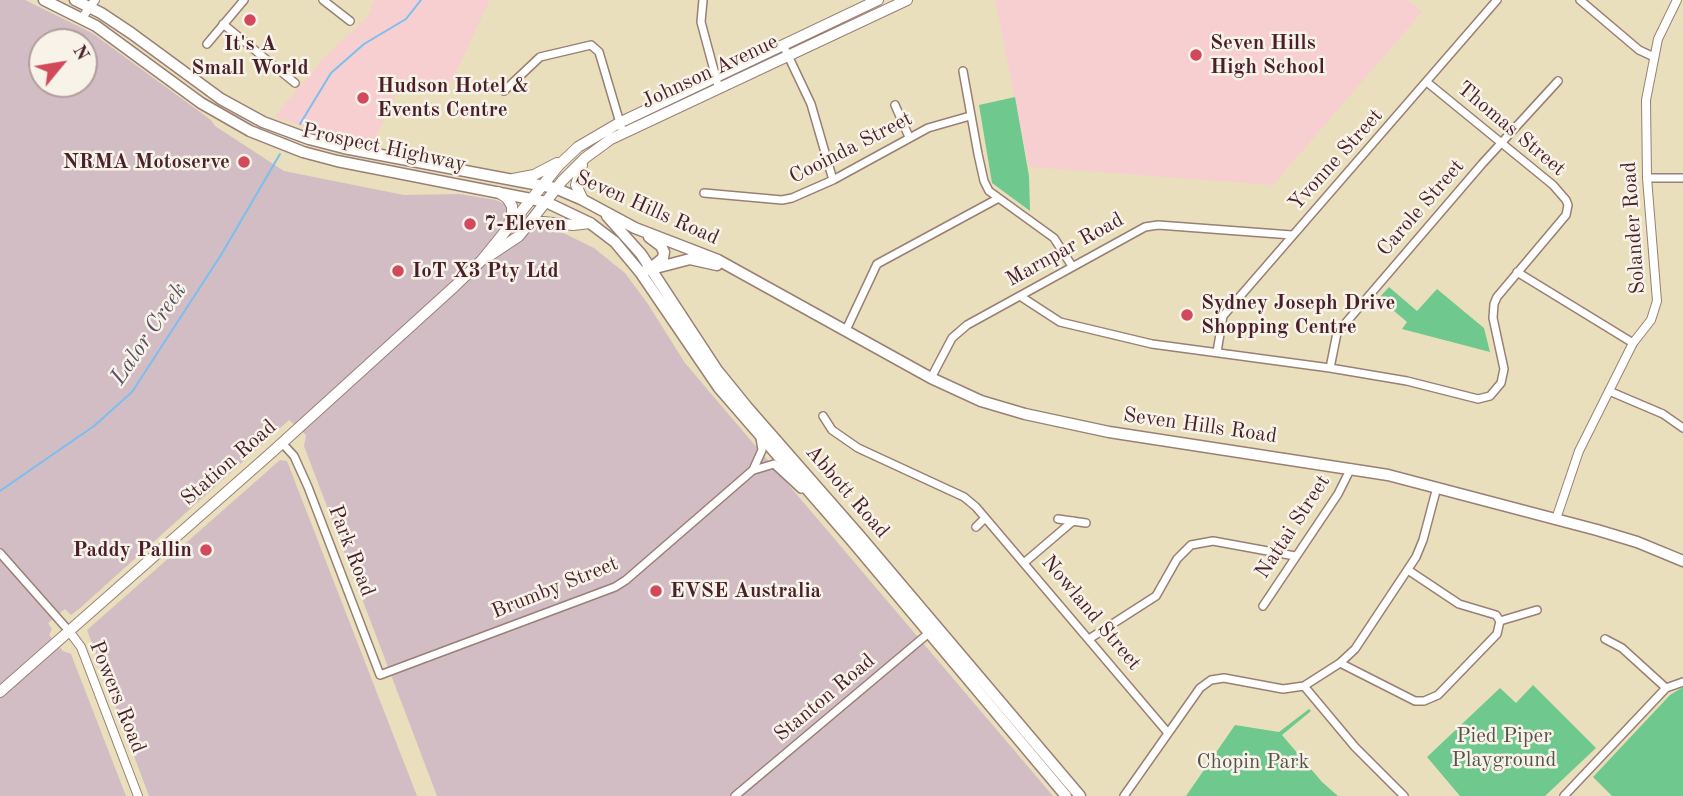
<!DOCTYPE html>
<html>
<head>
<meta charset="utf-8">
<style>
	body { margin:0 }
	#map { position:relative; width:1683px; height:796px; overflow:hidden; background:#eadfbc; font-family:"Old Standard TT",serif }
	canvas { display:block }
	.north { position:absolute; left:28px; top:28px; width:70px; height:70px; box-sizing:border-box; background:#f7f3e8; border:2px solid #b29e9c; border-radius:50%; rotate:60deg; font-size:19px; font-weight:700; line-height:28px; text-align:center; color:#4a1f2b }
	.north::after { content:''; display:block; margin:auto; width:24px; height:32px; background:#d1495b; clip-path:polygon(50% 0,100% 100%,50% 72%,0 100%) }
</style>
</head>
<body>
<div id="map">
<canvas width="1683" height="796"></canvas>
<div class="north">N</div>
</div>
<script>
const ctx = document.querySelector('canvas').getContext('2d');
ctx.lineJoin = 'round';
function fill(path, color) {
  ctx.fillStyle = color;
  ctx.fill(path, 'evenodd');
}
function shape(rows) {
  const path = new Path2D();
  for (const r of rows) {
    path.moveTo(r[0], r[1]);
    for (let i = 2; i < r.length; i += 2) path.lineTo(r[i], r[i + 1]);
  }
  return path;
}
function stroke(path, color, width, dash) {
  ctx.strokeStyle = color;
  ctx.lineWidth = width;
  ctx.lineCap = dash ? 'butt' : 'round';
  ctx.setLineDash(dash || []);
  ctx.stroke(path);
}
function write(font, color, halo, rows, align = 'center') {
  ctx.font = font + ' "Old Standard TT",serif';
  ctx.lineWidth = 5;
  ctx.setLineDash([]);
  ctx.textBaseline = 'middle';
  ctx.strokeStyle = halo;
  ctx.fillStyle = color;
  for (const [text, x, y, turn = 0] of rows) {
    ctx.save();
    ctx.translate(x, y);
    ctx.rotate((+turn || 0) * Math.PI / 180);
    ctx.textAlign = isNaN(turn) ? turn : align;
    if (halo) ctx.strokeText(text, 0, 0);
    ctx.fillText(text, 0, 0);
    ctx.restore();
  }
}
const built = shape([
	[374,0,490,0,446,93,399,89,372,145,340,139,274,117,321,61,368,16],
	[995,0,1408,0,1422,12,1273,185,1029,167]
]);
const industrial = shape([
	[0,0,25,0,92,33,211,120,215,126,284,171,404,195,459,194,496,200,594,248,625,273,648,304,685,363,1053,796,437,796,304,446,306,435,289,420,79,609,71,615,65,609,48,623,52,629,49,635,63,651,71,654,126,796,0,796],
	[42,42,84,42,84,84,42,84],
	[280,460,287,461,417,796,149,796,87,630]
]);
const green = shape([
	[1015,97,1029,176,1030,211,992,183,979,105],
	[1389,287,1417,311,1437,289,1484,328,1490,352,1402,329,1407,322,1379,298],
	[1533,685,1596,748,1545,796,1460,796,1427,757,1500,688,1516,703],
	[1683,687,1683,796,1612,796,1593,777,1670,695],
	[1309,709,1311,711,1282,735,1322,782,1338,796,1186,796,1235,725,1279,732]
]);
const stream = shape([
	[300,124,331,73,364,44,406,19,421,0],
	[0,491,94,426,132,392,221,255,280,154]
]);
const minor = shape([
	[323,0,350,21],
	[703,0,701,22,719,89],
	[1580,0,1639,50,1654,57],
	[223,24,295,83],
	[207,44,244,0],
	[783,45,811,104,833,180],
	[963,71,978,154,984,181,989,191,1054,238,1072,266],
	[504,91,540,57,591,45,599,52,623,133],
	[895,105,909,137],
	[1647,178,1683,178],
	[704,193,782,200,792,198,833,180,928,128,970,116],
	[1517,272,1633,343],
	[1020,296,1060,322,1152,344,1330,368,1407,381,1478,399,1490,396,1501,383,1504,369,1493,318,1494,304,1497,297,1566,215,1568,205,1566,200,1553,185,1428,83],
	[846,330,877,264,997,199],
	[1217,352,1223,316,1497,0],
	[1330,368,1337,333,1482,164,1558,81],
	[931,378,952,338,967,325,1145,227,1158,225,1292,235],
	[1609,391,1663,414,1683,428],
	[823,416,832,430,858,448,964,497,976,507,1168,733],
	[282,443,294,456,308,487,380,675,615,587,626,580,753,470,762,450,760,438],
	[754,470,774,464,801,489],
	[1058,519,1086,523],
	[976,527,985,518],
	[0,553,69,631],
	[1025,562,1073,521],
	[1263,606,1338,494,1351,468],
	[1500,621,1537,610],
	[1089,639,1156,596,1177,559,1191,545,1213,541,1295,556],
	[1605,639,1622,648,1666,688],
	[1340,663,1415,701,1424,701,1438,695,1497,634,1500,621,1496,615,1459,604,1408,570],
	[1304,686,1355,747,1404,796],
	[735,796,930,632],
	[1124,796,1200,688,1211,680,1224,678,1283,689,1304,686,1340,663,1355,649,1416,557,1423,540,1437,487],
	[1564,796,1666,688,1683,682]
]);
const tertiary = shape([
	[82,18,95,0],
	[1556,519,1579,451,1633,343,1651,320,1657,301,1647,178,1646,100,1658,39,1677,0],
	[69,631,81,647,138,796]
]);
const secondary = shape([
	[582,165,576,185,583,200],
	[513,179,534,175,557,163],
	[498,192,507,198,512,206,512,216,508,226],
	[530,223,543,222,573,225,590,223],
	[489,256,519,236,562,181,585,158,611,139,907,0],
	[0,692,271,453,455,286,482,260,559,165,578,147,619,123,878,0]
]);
const primary = shape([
	[44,0,96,26,201,103,250,131,303,152,337,161,546,202,590,223,615,242,640,272,719,388,852,541,1066,796],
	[75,0,101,13,131,33,221,99,263,122,309,139,344,148,555,188,583,200,635,228,718,260,931,378,981,401,1025,414,1109,432,1388,475,1597,530,1637,542,1683,561],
	[607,216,641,254,717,370,747,407,859,535,1080,796],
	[649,237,661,246,664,252,663,258,651,268],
	[644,271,690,259,717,265]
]);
const markers = [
	[250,20,7,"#d1495b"],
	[1196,55,7,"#d1495b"],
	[363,98,7,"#d1495b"],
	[244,162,7,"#d1495b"],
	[470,224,7,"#d1495b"],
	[398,271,7,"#d1495b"],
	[1187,315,7,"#d1495b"],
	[206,550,7,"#d1495b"],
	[656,591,7,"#d1495b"]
];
const poiNames = [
	["Seven Hills",1210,43],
	["High School",1210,67],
	["It's A",250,44,"center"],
	["Small World",250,68,"center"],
	["Hudson Hotel &",377,86],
	["Events Centre",377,110],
	["NRMA Motoserve",230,162,"right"],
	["7-Eleven",484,224],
	["IoT X3 Pty Ltd",412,271],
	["Sydney Joseph Drive",1201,303],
	["Shopping Centre",1201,327],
	["Paddy Pallin",192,550,"right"],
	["EVSE Australia",670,591]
];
const streetNames = [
	["Johnson Avenue",710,72,-25],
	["Thomas Street",1511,129,40],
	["Prospect Highway",384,148,12],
	["Cooinda Street",851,148,-27],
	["Yvonne Street",1336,160,-48],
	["Seven Hills Road",647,208,24],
	["Carole Street",1421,208,-49],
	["Solander Road",1634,228,-94],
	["Marnpar Road",1065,250,-29],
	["Seven Hills Road",1200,426,8],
	["Station Road",229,463,-41],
	["Abbott Road",847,492,49],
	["Nattai Street",1293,527,-57],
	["Park Road",351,551,69],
	["Brumby Street",555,588,-22],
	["Nowland Street",1091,613,50],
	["Powers Road",117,697,68],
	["Stanton Road",825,698,-40]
];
const parkNames = [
	["Pied Piper",1504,736],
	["Playground",1504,760],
	["Chopin Park",1253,762]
];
const waterNames = [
	["Lalor Creek",149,334,-56]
];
fill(built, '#f7cfd0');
fill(industrial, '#d2bdc5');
fill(green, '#6fc88e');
stroke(stream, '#79bff0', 2);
stroke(minor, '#9a7f74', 10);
stroke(tertiary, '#9a7f74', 10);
stroke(secondary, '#9a7f74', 12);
stroke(primary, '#9a7f74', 13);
stroke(minor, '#fff', 7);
stroke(tertiary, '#fff', 8);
stroke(secondary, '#fff', 10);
stroke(primary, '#fff', 10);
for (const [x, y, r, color] of markers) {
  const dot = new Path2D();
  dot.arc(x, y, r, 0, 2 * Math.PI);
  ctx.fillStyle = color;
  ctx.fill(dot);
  stroke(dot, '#f7f3e8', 2.5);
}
write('bold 21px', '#4a1f2b', '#f7f3e8', poiNames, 'left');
write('21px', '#4a1f2b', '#f7f3e8', streetNames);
write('21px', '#555249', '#f7f3e8', parkNames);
write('italic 23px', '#584f66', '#f7f3e8', waterNames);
</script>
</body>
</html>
